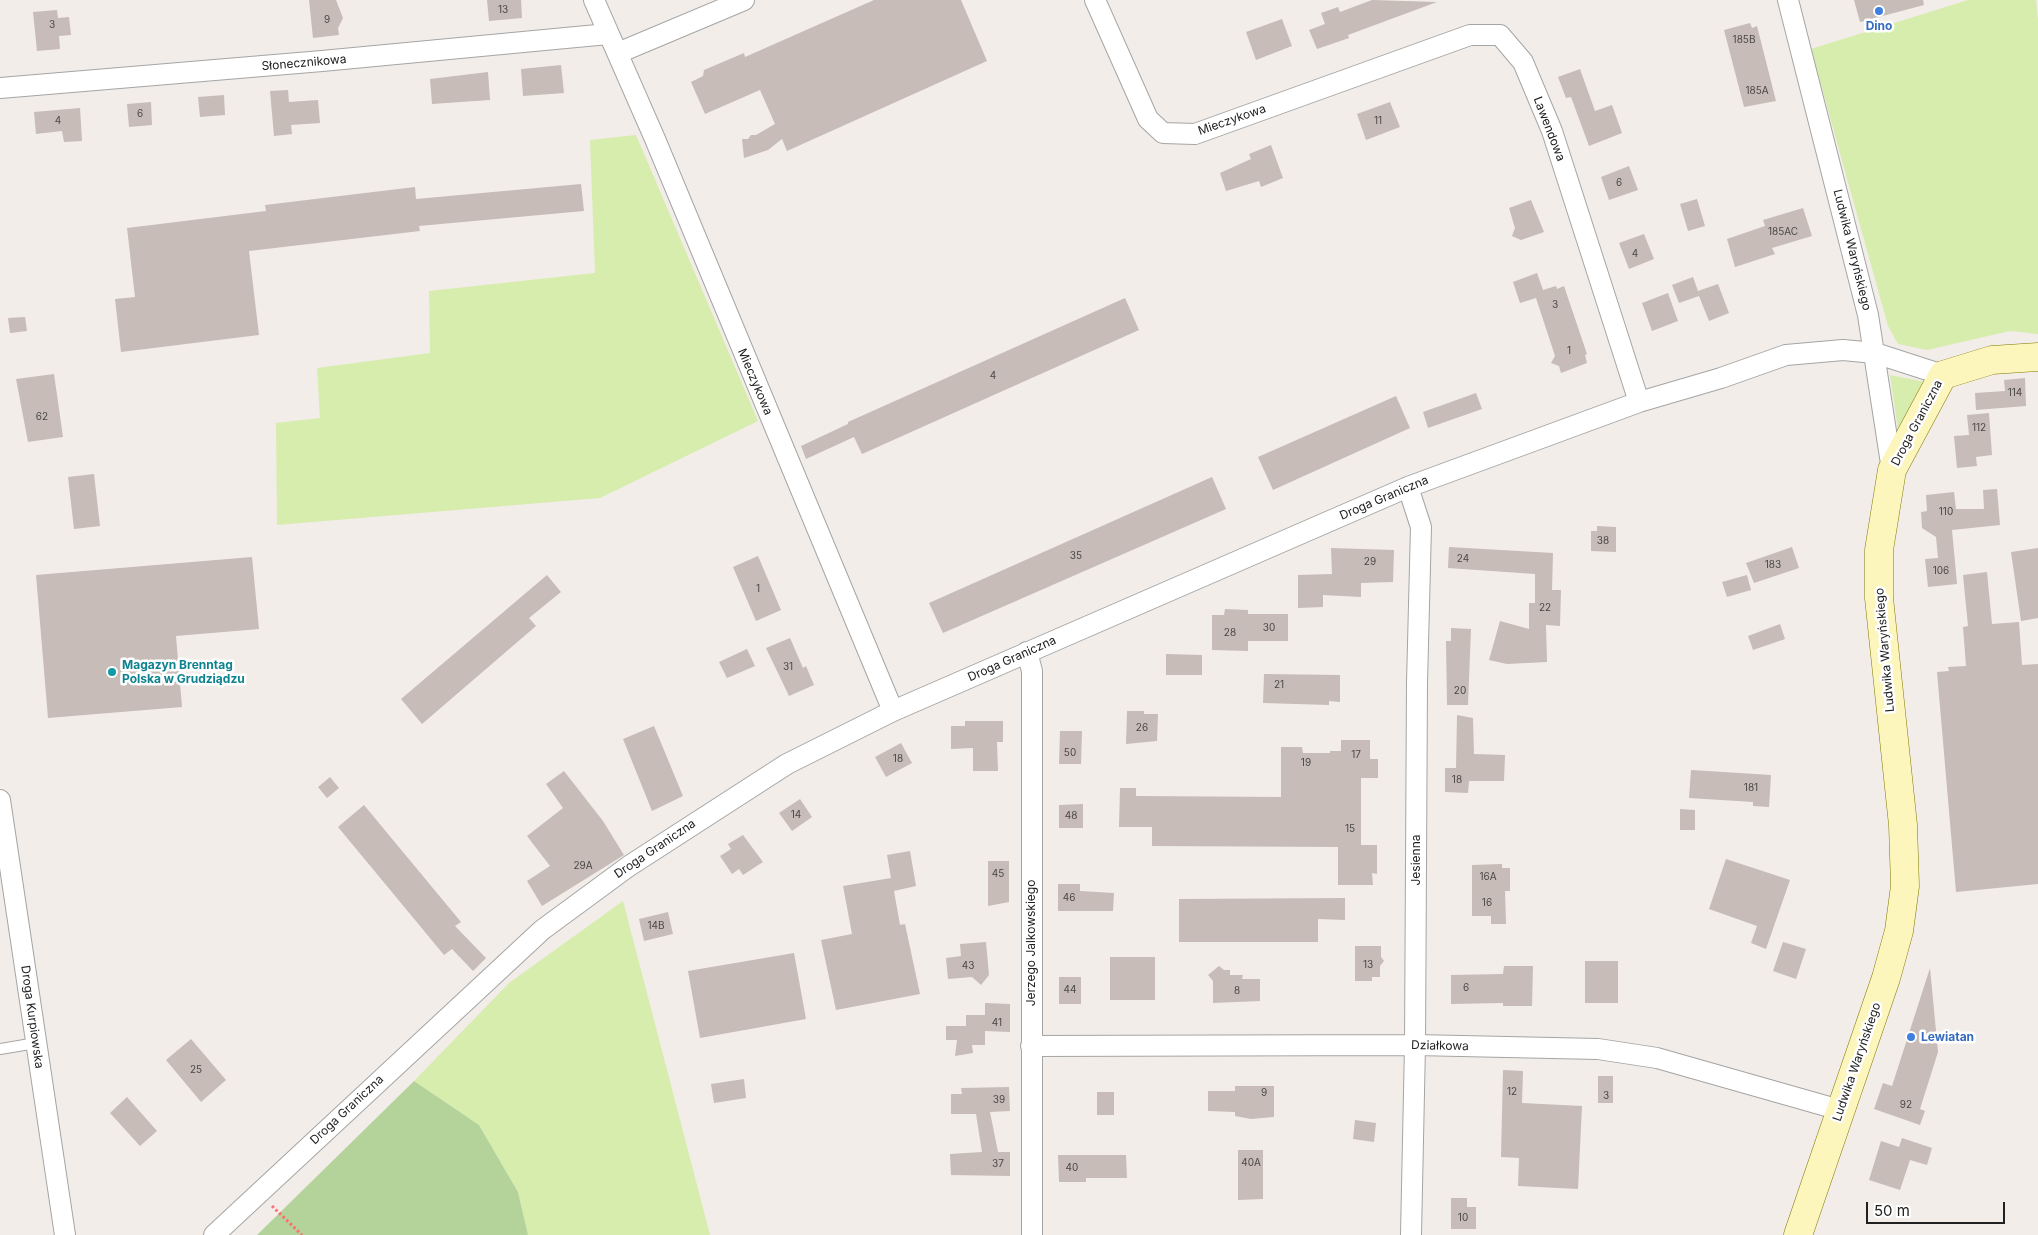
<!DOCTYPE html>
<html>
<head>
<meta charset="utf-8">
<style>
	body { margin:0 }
	#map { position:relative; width:2038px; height:1235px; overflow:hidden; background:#f2ede8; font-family:Inter,sans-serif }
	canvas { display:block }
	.scale { position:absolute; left:1866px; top:1202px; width:139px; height:22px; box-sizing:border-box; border:2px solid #212121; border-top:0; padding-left:6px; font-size:15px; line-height:18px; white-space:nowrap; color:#212121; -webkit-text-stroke:4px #fff; paint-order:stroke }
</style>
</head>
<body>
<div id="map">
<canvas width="2038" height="1235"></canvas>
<div class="scale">50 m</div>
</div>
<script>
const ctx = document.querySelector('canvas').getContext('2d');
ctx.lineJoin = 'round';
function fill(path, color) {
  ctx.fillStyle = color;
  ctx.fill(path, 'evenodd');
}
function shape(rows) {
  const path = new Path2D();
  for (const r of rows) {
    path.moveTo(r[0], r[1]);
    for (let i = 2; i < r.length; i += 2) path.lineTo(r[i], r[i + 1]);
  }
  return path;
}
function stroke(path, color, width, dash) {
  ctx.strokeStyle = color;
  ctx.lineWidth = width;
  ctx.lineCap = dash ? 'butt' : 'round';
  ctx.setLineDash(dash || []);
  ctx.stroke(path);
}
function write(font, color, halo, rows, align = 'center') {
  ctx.font = font + ' Inter,sans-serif';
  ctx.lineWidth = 5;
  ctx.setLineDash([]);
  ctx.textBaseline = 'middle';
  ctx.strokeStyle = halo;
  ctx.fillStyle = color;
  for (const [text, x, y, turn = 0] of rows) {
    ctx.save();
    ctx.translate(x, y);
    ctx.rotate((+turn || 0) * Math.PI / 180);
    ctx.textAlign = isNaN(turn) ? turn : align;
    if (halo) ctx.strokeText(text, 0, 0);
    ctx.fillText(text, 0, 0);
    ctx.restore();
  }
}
const grass = shape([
	[1968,0,2036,0,2038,20,2038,334,2010,331,1927,350,1898,344,1888,326,1811,49],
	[636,135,758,421,600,498,277,525,276,423,320,418,317,368,430,353,429,291,595,273,590,140],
	[1890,375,1930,383,1899,437],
	[623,901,710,1235,528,1235,518,1192,479,1125,414,1081,509,983]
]);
const forest = shape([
	[414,1081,479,1125,518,1192,528,1235,257,1235]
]);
const building = shape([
	[309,0,336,0,343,18,338,28,339,35,313,38],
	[487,0,521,0,522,18,489,21],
	[874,0,961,0,987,61,787,151,782,139,768,150,744,158,742,139,748,139,751,135,756,135,775,124,760,90,705,114,691,82,703,76,704,70,744,53,745,57],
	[1372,0,1437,2,1348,35,1349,38,1317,49,1309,30,1325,24,1321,13,1338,7,1340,12],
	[1854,0,1923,0,1924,5,1860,22],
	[57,10,58,18,69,17,71,35,59,36,60,49,37,51,33,12],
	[1282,19,1292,46,1256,60,1246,32],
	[1750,23,1752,28,1757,26,1776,101,1744,107,1724,30],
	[561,65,564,93,523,96,521,69],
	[1580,69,1595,111,1612,105,1622,133,1589,146,1571,97,1566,98,1558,77],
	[488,72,490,100,432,104,430,79],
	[288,90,289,102,318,100,320,123,291,125,292,134,274,136,270,91],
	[224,95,225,115,200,117,198,97],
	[151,102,152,125,129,127,127,104],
	[1390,102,1400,127,1366,140,1357,114],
	[80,108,82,141,64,142,62,131,36,134,34,112],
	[1271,145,1283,178,1261,187,1259,181,1226,191,1220,173,1251,159,1249,154],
	[1629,166,1638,190,1609,200,1601,177],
	[581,184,584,211,419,226,420,231,249,251,259,335,121,352,115,299,135,297,127,228,266,211,265,205,415,187,416,199],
	[1697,199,1705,226,1688,231,1680,204],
	[1531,200,1544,232,1521,240,1512,236,1515,228,1509,208],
	[1803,208,1812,236,1772,248,1775,254,1735,267,1727,239,1765,226,1763,220],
	[1644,234,1654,259,1629,269,1619,243],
	[1537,273,1543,290,1556,286,1557,289,1564,286,1587,354,1585,355,1587,363,1561,373,1559,366,1551,363,1555,356,1536,298,1520,303,1513,282],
	[1693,277,1698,291,1718,284,1729,313,1709,321,1699,296,1679,303,1672,285],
	[1668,293,1678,321,1652,331,1642,303],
	[1125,298,1139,330,862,454,854,437,806,459,801,446,848,424,848,422],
	[25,317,27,331,10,333,8,318],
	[54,374,63,437,28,442,16,379],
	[2025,378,2026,406,1976,410,1975,393,2005,391,2004,380],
	[1476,393,1482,409,1428,428,1423,412],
	[1396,396,1410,428,1273,490,1258,457],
	[1989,413,1992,455,1976,457,1977,466,1957,468,1954,436,1969,435,1967,415],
	[94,474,100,526,74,529,68,477],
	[1212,477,1226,509,943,633,929,603],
	[1997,489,2000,525,1952,530,1957,584,1928,587,1925,559,1938,558,1936,537,1922,528,1921,512,1927,511,1926,495,1954,492,1956,509,1984,509,1983,490],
	[1597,526,1616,527,1616,552,1591,551,1591,531,1597,531],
	[1449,547,1553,553,1552,590,1561,590,1560,626,1546,625,1547,662,1507,664,1489,660,1500,621,1529,629,1529,603,1535,603,1535,574,1448,568],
	[1792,547,1799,568,1754,583,1746,563],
	[1331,548,1394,550,1393,582,1361,583,1361,597,1323,595,1323,607,1298,608,1298,575,1332,574],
	[2038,548,2038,618,2021,621,2011,552],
	[758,556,781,610,756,621,733,567],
	[252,557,259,629,176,636,182,707,48,718,36,575],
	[1987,572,1992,624,2019,622,2022,665,2038,664,2038,884,1956,892,1937,672,1949,671,1948,667,1966,666,1963,627,1968,626,1963,575],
	[547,575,561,592,529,618,536,626,422,724,401,699],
	[1747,575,1751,590,1727,597,1722,582],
	[1225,609,1248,610,1248,614,1288,614,1288,641,1248,641,1248,651,1212,650,1212,615,1224,615],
	[1780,624,1785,639,1753,650,1748,636],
	[1451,628,1471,629,1468,705,1447,705,1446,641,1451,641],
	[790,638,803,668,806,666,814,685,789,696,766,648],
	[747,649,755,666,727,678,719,662],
	[1166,654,1202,655,1202,675,1166,675],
	[1264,674,1340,675,1340,702,1329,701,1329,705,1263,703],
	[1127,711,1144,711,1144,714,1158,714,1157,741,1126,744],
	[1457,715,1473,718,1474,754,1505,755,1504,781,1469,781,1468,793,1445,792,1445,768,1456,768],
	[965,721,1003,721,1003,742,997,742,998,771,973,771,973,748,951,749,951,726,965,726],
	[654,726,683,796,652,811,623,739],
	[1060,731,1082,731,1081,764,1059,764],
	[1341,740,1370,740,1370,759,1378,759,1378,778,1361,778,1361,845,1377,845,1377,874,1372,873,1373,885,1338,885,1338,847,1152,846,1152,827,1119,827,1120,788,1136,788,1136,796,1281,797,1281,747,1302,747,1303,753,1330,753,1330,751,1341,751],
	[901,743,912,763,886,777,875,757],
	[1691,770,1771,775,1769,807,1753,806,1753,802,1689,798],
	[564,771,603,821,624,855,542,906,527,881,550,866,527,836,563,808,546,784],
	[330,777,339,788,327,798,318,787],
	[800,799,812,817,792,831,779,813],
	[1083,804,1083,828,1059,828,1059,805],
	[364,805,461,922,455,926,486,958,473,971,452,949,444,955,338,827],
	[1680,809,1695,810,1695,830,1680,830],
	[743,835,763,862,743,875,739,869,732,874,720,856,731,849,728,844],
	[910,851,916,886,894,891,900,925,905,924,920,994,836,1010,821,940,852,934,843,886,891,878,887,855],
	[1726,859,1790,880,1766,949,1751,943,1757,926,1709,909],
	[988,861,1009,861,1009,902,988,906],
	[1502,864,1502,868,1510,868,1510,891,1505,891,1506,924,1491,924,1491,916,1472,916,1472,865],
	[1058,884,1080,884,1080,891,1114,893,1113,911,1058,911],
	[1345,898,1345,920,1318,919,1318,942,1179,942,1179,899],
	[668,912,673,934,644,941,639,919],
	[986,942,989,975,981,985,972,977,948,979,946,958,961,956,960,944],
	[1783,942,1806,949,1796,979,1773,971],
	[1355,946,1381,946,1381,957,1384,961,1380,966,1380,977,1372,977,1372,981,1355,981],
	[794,953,806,1019,700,1038,688,971],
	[1110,957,1155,957,1155,1000,1110,1000],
	[1585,961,1618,961,1618,1003,1585,1003],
	[1219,966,1224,970,1230,970,1230,975,1243,975,1242,979,1260,979,1260,1001,1213,1003,1213,981,1208,975],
	[1504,966,1533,966,1532,1006,1503,1006,1503,1003,1451,1004,1451,975,1503,974],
	[1930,968,1938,1052,1920,1109,1925,1111,1920,1125,1874,1109,1883,1083,1892,1086],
	[1059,977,1081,977,1081,1004,1059,1004],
	[985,1003,1010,1004,1010,1032,985,1031,985,1045,972,1045,973,1053,955,1056,957,1040,946,1040,946,1026,966,1026,966,1015,985,1015],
	[191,1039,226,1080,201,1102,166,1060],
	[1503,1070,1523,1071,1522,1103,1582,1106,1578,1189,1518,1186,1519,1158,1501,1157],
	[1598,1076,1613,1076,1613,1103,1598,1103],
	[744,1079,746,1098,714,1103,711,1084],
	[1235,1086,1274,1086,1274,1117,1251,1119,1235,1116,1235,1112,1208,1111,1208,1091,1235,1091],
	[1009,1087,1010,1111,990,1112,998,1152,1010,1152,1010,1176,951,1175,950,1154,982,1152,976,1114,951,1114,951,1094,962,1094,961,1088],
	[1097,1092,1114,1092,1114,1115,1097,1115],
	[127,1097,157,1131,140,1146,110,1113],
	[1355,1120,1376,1123,1374,1142,1353,1139],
	[1902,1138,1932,1148,1927,1165,1910,1160,1900,1190,1869,1180,1881,1141,1899,1147],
	[1238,1150,1263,1150,1263,1199,1238,1200],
	[1058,1155,1126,1155,1127,1178,1086,1178,1086,1182,1059,1182],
	[1451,1198,1467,1198,1467,1207,1476,1207,1476,1229,1451,1229]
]);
const path = shape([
	[272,1206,302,1235]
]);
const lane = shape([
	[0,1049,36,1043]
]);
const street = shape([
	[594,0,655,139,893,711],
	[1095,0,1148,119,1163,133,1195,134,1470,35,1500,35,1523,62,1552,131,1639,402],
	[1788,0,1868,315,1892,470],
	[618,53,744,0],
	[0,88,322,61,608,34],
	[1408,487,1421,527,1417,683,1415,1045,1411,1235],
	[1027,652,1032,671,1032,1235],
	[0,800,65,1235],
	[1031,1046,1415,1045,1598,1049,1657,1058,1840,1110],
	[214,1235,542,930,629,866,787,764,893,711,1408,487,1639,402,1721,378,1786,355,1843,350,1875,353,1943,375]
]);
const secondary = shape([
	[1798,1235,1886,978,1899,931,1905,886,1903,825,1879,598,1879,550,1892,470,1943,375,1992,360,2038,357]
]);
const markers = [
	[1879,11,5,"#3f7fe0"],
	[112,672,5,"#0f9aa8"],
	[1911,1037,5,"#3f7fe0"]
];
const numberNames = [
	["13",503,10],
	["9",327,20],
	["3",52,25],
	["185B",1744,40],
	["185A",1757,91],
	["6",140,114],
	["4",58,121],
	["11",1378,121],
	["6",1619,183],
	["185AC",1783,232],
	["4",1635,254],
	["3",1555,305],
	["1",1569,351],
	["4",993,376],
	["114",2015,393],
	["62",42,417],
	["112",1979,428],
	["110",1946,512],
	["38",1603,541],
	["35",1076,556],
	["24",1463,559],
	["29",1370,562],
	["183",1773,565],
	["106",1941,571],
	["1",758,589],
	["22",1545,608],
	["30",1269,628],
	["28",1230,633],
	["31",788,667],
	["21",1279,685],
	["20",1460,691],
	["26",1142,728],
	["50",1070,753],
	["17",1356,755],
	["18",898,759],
	["19",1306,763],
	["18",1457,780],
	["181",1751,788],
	["14",796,815],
	["48",1071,816],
	["15",1350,829],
	["29A",583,866],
	["45",998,874],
	["16A",1488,877],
	["46",1069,898],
	["16",1487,903],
	["14B",656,926],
	["13",1368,965],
	["43",968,966],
	["6",1466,988],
	["44",1070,990],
	["8",1237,991],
	["41",997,1023],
	["25",196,1070],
	["12",1512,1092],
	["9",1264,1093],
	["3",1606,1096],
	["39",999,1100],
	["92",1906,1105],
	["40A",1251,1163],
	["37",998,1164],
	["40",1072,1168],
	["10",1463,1218]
];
const shopNames = [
	["Dino",1879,26],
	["Lewiatan",1921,1037,"left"]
];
const streetNames = [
	["Słonecznikowa",304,63,-5],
	["Mieczykowa",1232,120,-19],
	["Lawendowa",1549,129,69],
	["Ludwika Waryńskiego",1852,250,76],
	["Mieczykowa",755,382,67],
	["Droga Graniczna",1917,423,-62],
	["Droga Graniczna",1384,498,-23],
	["Ludwika Waryńskiego",1885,650,-95],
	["Droga Graniczna",1012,659,-24],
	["Droga Graniczna",655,849,-34],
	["Jesienna",1416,860,-90],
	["Jerzego Jalkowskiego",1031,943,-90],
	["Droga Kurpiowska",32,1017,82],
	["Działkowa",1440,1046,1],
	["Ludwika Waryńskiego",1857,1062,-71],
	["Droga Graniczna",347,1110,-43]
];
const cultureNames = [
	["Magazyn Brenntag",122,665],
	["Polska w Grudziądzu",122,679]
];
fill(grass, '#d6edad');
fill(forest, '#b4d39b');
fill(building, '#c7bcb7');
stroke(lane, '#a5a5a5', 12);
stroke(street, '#a5a5a5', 22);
stroke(secondary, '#807a01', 29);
stroke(path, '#ff6c74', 3, [2.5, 2.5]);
stroke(lane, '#fff', 10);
stroke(street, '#fff', 20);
stroke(secondary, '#fcf5bc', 28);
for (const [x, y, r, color] of markers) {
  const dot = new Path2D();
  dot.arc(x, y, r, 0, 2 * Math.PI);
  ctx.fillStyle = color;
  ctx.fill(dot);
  stroke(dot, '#fff', 2);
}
write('10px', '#4a4846', null, numberNames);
write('bold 12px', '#366cbe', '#fff', shopNames);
write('12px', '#212121', '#fff', streetNames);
write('bold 12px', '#0d838f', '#fff', cultureNames, 'left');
</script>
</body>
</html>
